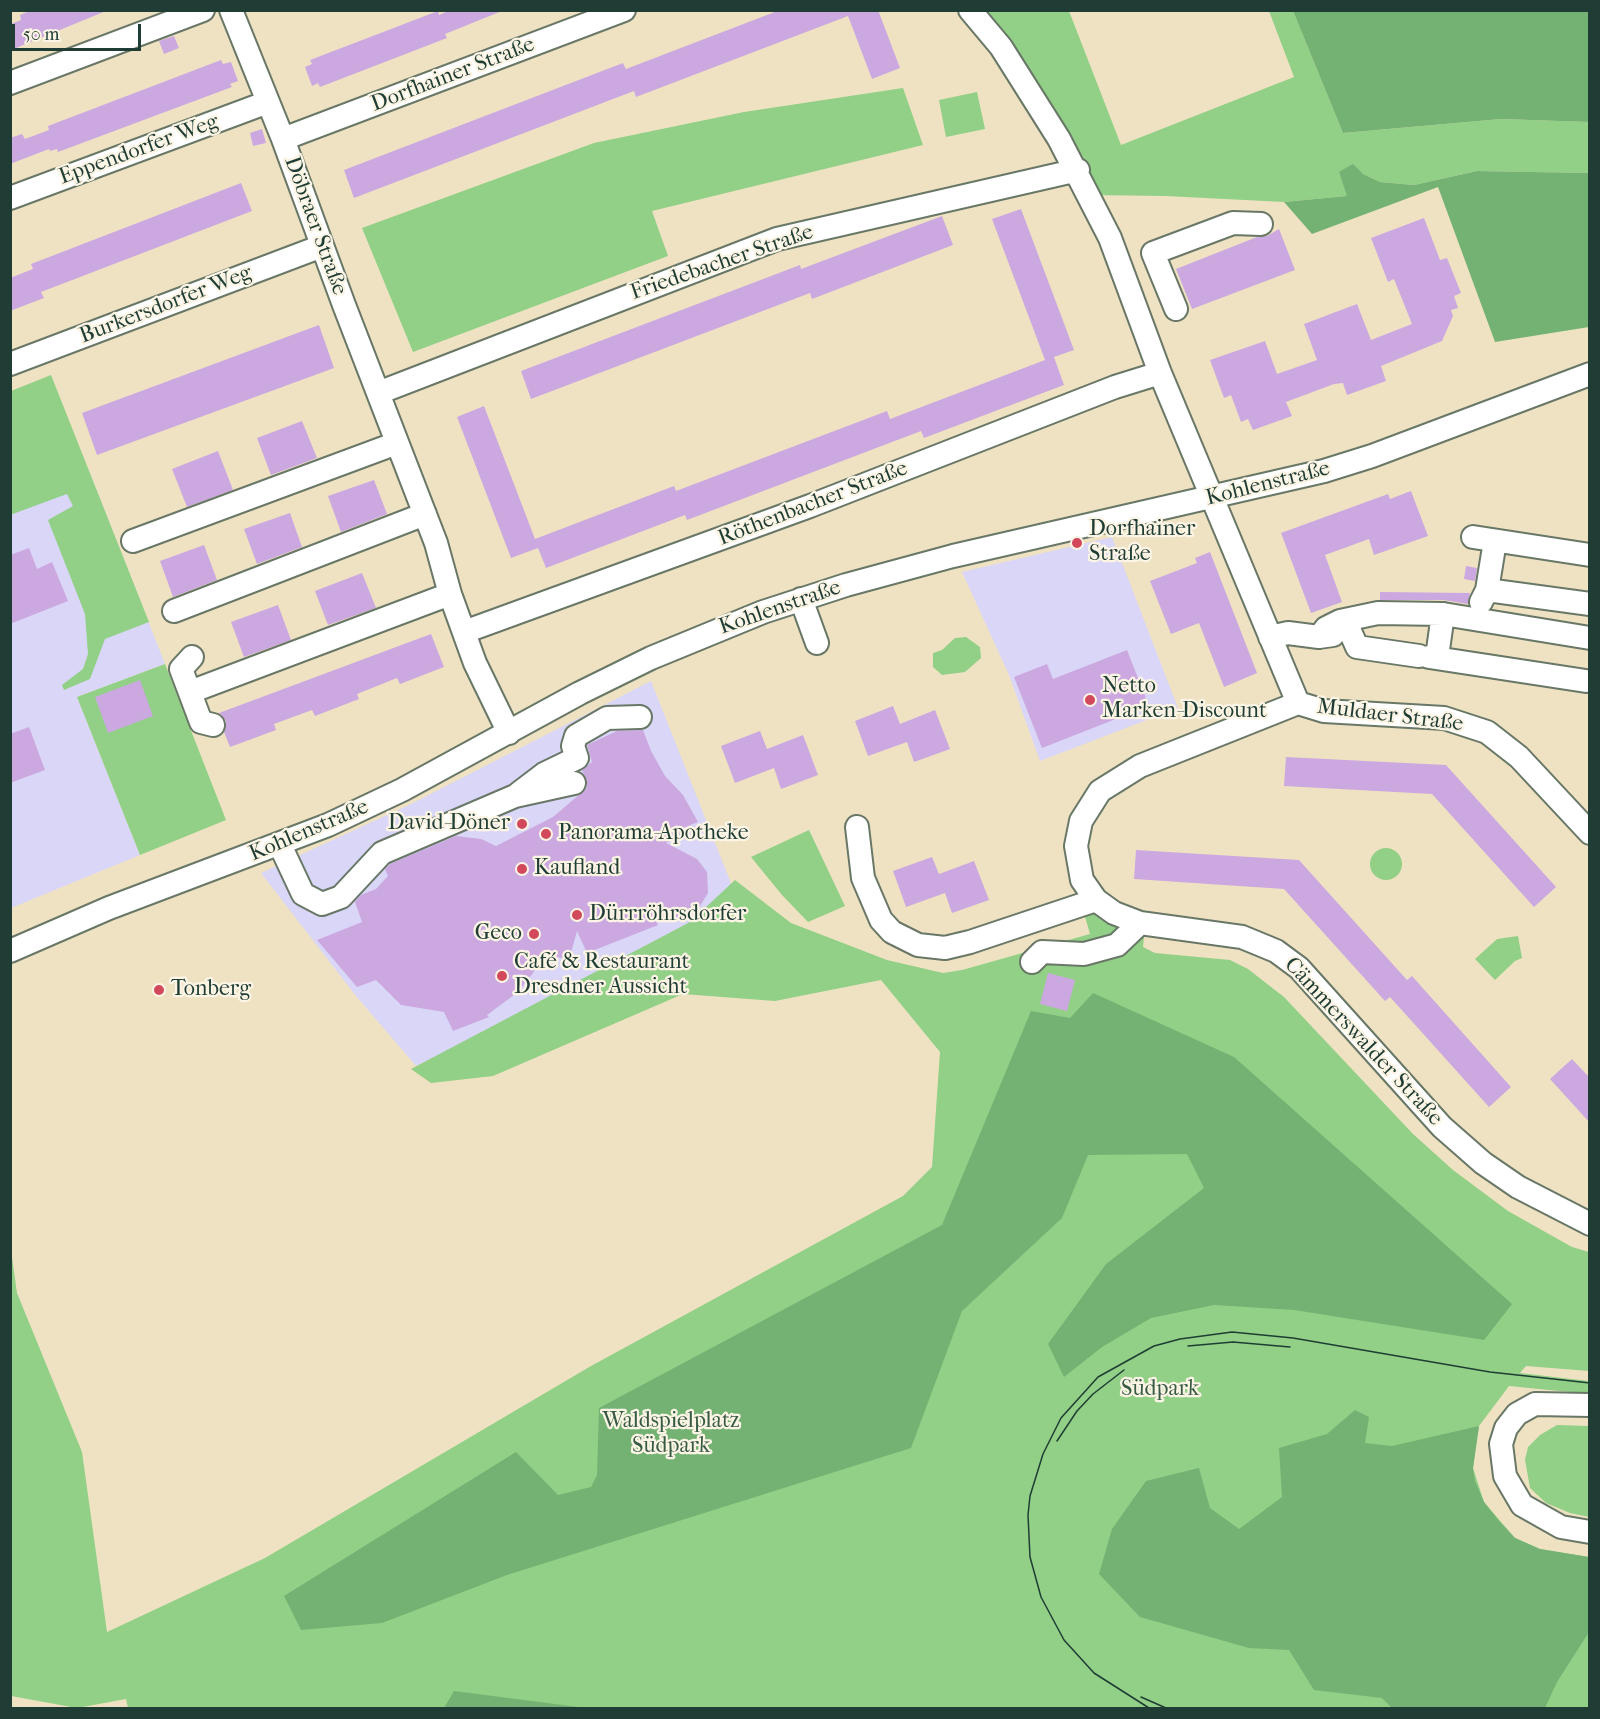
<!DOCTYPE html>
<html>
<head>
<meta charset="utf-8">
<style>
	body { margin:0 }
	#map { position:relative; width:1600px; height:1719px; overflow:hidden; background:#efe2c3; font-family:"IM FELL French Canon",serif }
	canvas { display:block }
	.frame { position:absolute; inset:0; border:12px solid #1f3d34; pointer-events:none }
	.scale { position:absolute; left:12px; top:24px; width:129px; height:27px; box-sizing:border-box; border:3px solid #1f3d34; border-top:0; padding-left:8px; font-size:18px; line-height:21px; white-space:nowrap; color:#1f3d34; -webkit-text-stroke:4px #fcf5e5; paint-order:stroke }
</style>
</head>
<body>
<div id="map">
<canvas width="1600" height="1719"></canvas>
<div class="frame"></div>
<div class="scale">50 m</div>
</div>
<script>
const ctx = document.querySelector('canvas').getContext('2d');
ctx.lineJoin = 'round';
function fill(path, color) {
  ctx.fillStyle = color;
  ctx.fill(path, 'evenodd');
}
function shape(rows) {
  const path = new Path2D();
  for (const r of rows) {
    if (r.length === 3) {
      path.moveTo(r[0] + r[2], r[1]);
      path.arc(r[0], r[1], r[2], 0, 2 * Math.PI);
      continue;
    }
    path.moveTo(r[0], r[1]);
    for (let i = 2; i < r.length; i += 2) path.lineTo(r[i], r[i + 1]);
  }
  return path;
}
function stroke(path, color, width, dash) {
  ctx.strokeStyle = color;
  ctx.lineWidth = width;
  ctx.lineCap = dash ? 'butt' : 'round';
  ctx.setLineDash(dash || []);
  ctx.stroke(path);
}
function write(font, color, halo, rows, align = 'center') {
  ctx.font = font + ' "IM FELL French Canon",serif';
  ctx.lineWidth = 4.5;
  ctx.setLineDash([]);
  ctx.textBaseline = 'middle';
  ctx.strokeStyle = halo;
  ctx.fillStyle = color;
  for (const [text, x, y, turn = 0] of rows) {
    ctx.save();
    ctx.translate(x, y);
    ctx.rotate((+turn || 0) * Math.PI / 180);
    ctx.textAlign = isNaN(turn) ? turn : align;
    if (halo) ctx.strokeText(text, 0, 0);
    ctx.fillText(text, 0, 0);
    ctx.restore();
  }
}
const built = shape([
	[91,476,165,664,77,697,140,855,11,908,11,505],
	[1112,537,1178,708,1040,761,1009,675,962,572],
	[651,681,740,906,416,1066,356,996,261,873,411,804]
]);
const green = shape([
	[973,10,1069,11,1121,145,1294,77,1269,11,1293,11,1343,133,1501,119,1589,122,1589,173,1477,171,1414,185,1380,182,1363,174,1339,172,1348,196,1284,202,1166,196,1090,195],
	[903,88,923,145,652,211,668,256,413,352,362,228,594,143,744,112],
	[977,92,985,129,946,137,939,100],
	[51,375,149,622,105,639,90,679,64,690,62,685,83,669,88,654,85,614,48,520,73,506,67,494,10,515,11,391],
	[966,637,980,647,981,658,965,672,942,675,933,667,933,653,942,650,955,638],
	[165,664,226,820,140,855,77,697],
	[809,830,845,906,808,922,782,895,751,857],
	[1386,864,16],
	[735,880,791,923,887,960,943,973,962,970,1090,934,1084,913,1090,912,1144,937,1143,947,1155,953,1230,960,1248,969,1284,997,1413,1134,1453,1170,1508,1211,1572,1247,1589,1252,1589,1371,1526,1366,1520,1373,1589,1381,1589,1394,1509,1386,1479,1426,1473,1468,1484,1502,1515,1538,1540,1549,1589,1557,1589,1708,128,1708,126,1699,77,1708,11,1696,10,1243,17,1293,82,1452,107,1632,265,1558,591,1366,903,1196,932,1167,940,1052,881,980,775,1001,683,994,493,1076,431,1083,411,1069,690,922],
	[1518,936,1522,958,1515,961,1495,980,1475,959,1497,939],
	[1557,1425,1589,1426,1589,1517,1570,1513,1546,1503,1530,1488,1525,1460,1528,1447,1540,1435]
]);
const forest = shape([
	[1293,11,1589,11,1589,122,1501,119,1343,133],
	[1353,164,1363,174,1380,182,1414,185,1477,171,1589,173,1589,327,1495,342,1438,187,1312,234,1284,202,1347,196,1339,172],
	[1093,993,1234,1057,1512,1304,1484,1340,1294,1310,1214,1305,1151,1318,1102,1347,1064,1377,1048,1344,1106,1264,1204,1188,1187,1154,1088,1155,1062,1218,962,1311,911,1448,507,1575,382,1623,301,1630,284,1596,516,1452,558,1495,591,1487,597,1475,599,1408,942,1225,1031,1011,1070,1018],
	[1355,1410,1369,1417,1365,1443,1392,1446,1479,1426,1473,1468,1475,1481,1484,1502,1499,1521,1515,1538,1540,1549,1589,1557,1589,1632,1557,1682,1545,1708,1392,1708,1382,1698,1314,1690,1289,1650,1249,1648,1140,1617,1099,1574,1112,1529,1146,1481,1199,1468,1210,1508,1239,1529,1282,1497,1279,1448,1327,1434],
	[454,1691,586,1708,444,1708]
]);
const building = shape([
	[32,10,106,10,106,11,11,50,11,24,21,20,20,15],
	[451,10,502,11,445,34,447,38,320,87,318,83,312,86,305,67,312,64,310,60,438,11,439,15],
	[780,10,878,10,900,68,872,79,848,16,636,97,634,91,354,198,344,170,623,63,626,69],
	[174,36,179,48,164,54,159,41],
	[221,60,223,64,231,62,238,81,230,84,232,87,58,152,57,149,50,151,49,149,10,164,10,138,22,134,25,139,49,130,48,126],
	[262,129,266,143,253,146,250,133],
	[241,183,252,211,41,292,44,298,10,311,10,278,33,269,31,264],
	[1021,209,1074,350,1054,357,1064,385,924,438,921,431,687,520,685,515,546,568,538,548,511,558,457,417,484,406,535,539,674,486,676,491,887,411,890,419,1045,360,992,219],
	[942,216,953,245,812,299,810,293,531,399,521,371,800,265,801,269],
	[1424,218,1440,260,1447,258,1461,293,1454,296,1458,308,1451,310,1453,316,1442,341,1381,366,1386,381,1347,395,1343,383,1334,384,1286,402,1292,416,1253,430,1248,419,1241,422,1231,395,1224,398,1210,360,1265,341,1277,374,1317,360,1304,324,1357,304,1371,340,1412,324,1394,279,1388,282,1371,238],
	[1279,229,1295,270,1192,309,1176,269,1257,237,1267,236],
	[319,325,334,368,97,455,82,413],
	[302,421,317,458,271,475,257,438],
	[218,451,233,490,187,507,172,469],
	[374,480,387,514,341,532,328,496],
	[1411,491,1428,536,1374,555,1369,539,1325,555,1342,602,1311,613,1281,533,1388,494,1390,499],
	[290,513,302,547,257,564,244,529],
	[204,545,217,580,173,597,160,561],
	[29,548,37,569,52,562,68,601,10,624,10,555],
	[1210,552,1257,673,1224,687,1199,623,1171,634,1150,581,1197,563,1195,558],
	[1466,566,1477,568,1475,581,1464,579],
	[362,573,376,608,328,625,315,591],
	[1380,592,1470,593,1468,604,1443,600,1380,600],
	[278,605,291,640,244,657,231,622],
	[431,634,444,667,400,684,397,678,357,694,359,699,315,716,312,710,274,724,276,730,230,747,224,732,226,721,219,713],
	[1127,650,1149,706,1042,748,1014,677,1047,664,1053,679],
	[140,680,153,716,108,733,95,697],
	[893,706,900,724,935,710,950,749,914,762,907,742,868,756,855,721],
	[29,727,45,770,10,783,10,734],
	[643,730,651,751,665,776,683,795,698,822,683,828,686,834,666,843,697,859,707,872,708,893,700,906,686,916,655,919,658,925,587,953,577,931,569,960,542,953,533,973,518,992,487,1015,489,1017,453,1031,444,1012,401,1005,376,980,357,987,317,940,362,922,355,902,361,895,376,889,388,876,385,869,390,864,456,836,481,839,496,846,553,817,587,788,587,780,582,770,592,762,587,745,617,731],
	[760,731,767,749,803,735,818,775,781,789,774,768,735,783,721,746],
	[1286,757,1446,765,1556,887,1534,907,1432,794,1284,786],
	[1136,850,1299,860,1407,980,1412,976,1511,1087,1489,1107,1390,997,1385,1001,1284,889,1134,879],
	[932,857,939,874,974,861,989,900,952,913,945,893,906,907,893,871],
	[1048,973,1075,980,1067,1011,1040,1004],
	[1572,1059,1590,1078,1590,1123,1550,1079]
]);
const minor = shape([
	[231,10,283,139,344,305,436,543,450,594,475,663,509,733],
	[970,10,1001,47,1059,139,1110,238,1160,373,1298,703],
	[10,83,203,10],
	[283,139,624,10],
	[10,198,268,102],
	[1176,309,1153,253,1233,223,1261,224],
	[10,364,322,246],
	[378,393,777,239,1078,170],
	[1473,537,1590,555],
	[133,541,397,443],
	[1487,590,1590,604],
	[801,599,817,643],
	[1481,602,1487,590,1495,541],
	[174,611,425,514],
	[1345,620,1357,647,1419,656],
	[464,632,810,506,1115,387,1160,373],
	[1270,637,1288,633,1319,637,1333,635],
	[1319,637,1326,628,1340,621,1378,613,1443,614,1590,638],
	[192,657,181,669,201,722,213,725],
	[1429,657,1586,681],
	[1437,657,1443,614],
	[190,692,450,594],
	[1298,703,1140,766,1100,791,1081,821,1076,846,1082,880,1096,900,1114,913,1140,923,1242,937,1276,951,1299,968,1442,1127,1483,1163,1518,1187,1590,1224],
	[1298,703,1324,711,1444,718,1487,732,1519,757,1590,833],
	[519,793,544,774,577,758,573,746,576,736,607,718,640,717],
	[857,827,863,878,881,920,892,932,918,945,945,948,970,942,1096,900],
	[280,845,303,894,322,904,341,897,382,853,515,796,574,783],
	[10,951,109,908,328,825,402,790,580,693,651,658,763,612,846,585,953,556,1324,471,1372,456,1590,374],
	[1032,962,1042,952,1084,954,1117,945,1140,923],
	[1590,1405,1535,1404,1517,1414,1506,1428,1501,1444,1505,1476,1522,1505,1561,1527,1590,1532]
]);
const tram = shape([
	[1188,1346,1233,1342,1290,1347],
	[1057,1441,1077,1411,1093,1394,1124,1370],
	[1141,1697,1166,1708],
	[1149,1708,1094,1673,1064,1640,1041,1597,1030,1557,1028,1515,1030,1496,1043,1454,1061,1418,1098,1377,1154,1346,1180,1339,1232,1332,1293,1338,1490,1372,1590,1383]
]);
const markers = [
	[1077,543,6,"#d1495b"],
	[1090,700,6,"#d1495b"],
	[522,824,6,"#d1495b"],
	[546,834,6,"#d1495b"],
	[522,869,6,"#d1495b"],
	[577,915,6,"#d1495b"],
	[534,934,6,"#d1495b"],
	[502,976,6,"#d1495b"],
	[159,990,6,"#d1495b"]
];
const streetNames = [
	["Dorfhainer Straße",453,75,-21],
	["Eppendorfer Weg",139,150,-20],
	["Döbraer Straße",315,226,70],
	["Friedebacher Straße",722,263,-19],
	["Burkersdorfer Weg",166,305,-21],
	["Kohlenstraße",1268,484,-14],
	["Röthenbacher Straße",813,504,-21],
	["Kohlenstraße",780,608,-19],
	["Muldaer Straße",1390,716,7],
	["Kohlenstraße",309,831,-23],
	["Cämmerswalder Straße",1363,1042,47]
];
const poiNames = [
	["Dorfhainer",1089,530],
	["Straße",1089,555],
	["Netto",1102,687],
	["Marken-Discount",1102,712],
	["David-Döner",510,824,"right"],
	["Panorama-Apotheke",558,834],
	["Kaufland",534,869],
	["Dürrröhrsdorfer",589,915],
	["Geco",522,934,"right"],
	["Café & Restaurant",514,963],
	["Dresdner Aussicht",514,988],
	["Tonberg",171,990]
];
const parkNames = [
	["Südpark",1160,1390],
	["Waldspielplatz",671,1422],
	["Südpark",671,1447]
];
fill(built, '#dad6f7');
fill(green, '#91d086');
fill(forest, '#74b273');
fill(building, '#cca8e0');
stroke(minor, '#687766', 26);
stroke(minor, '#fff', 22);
stroke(tram, '#1f3d34', 1.5);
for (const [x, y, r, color] of markers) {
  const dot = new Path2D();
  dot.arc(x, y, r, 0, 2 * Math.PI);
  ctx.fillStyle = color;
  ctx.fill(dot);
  stroke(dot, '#fcf5e5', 2);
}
write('22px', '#1f3d34', '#fcf5e5', streetNames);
write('22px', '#1f3d34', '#fcf5e5', poiNames, 'left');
write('22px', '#365a44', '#fcf5e5', parkNames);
</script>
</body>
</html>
